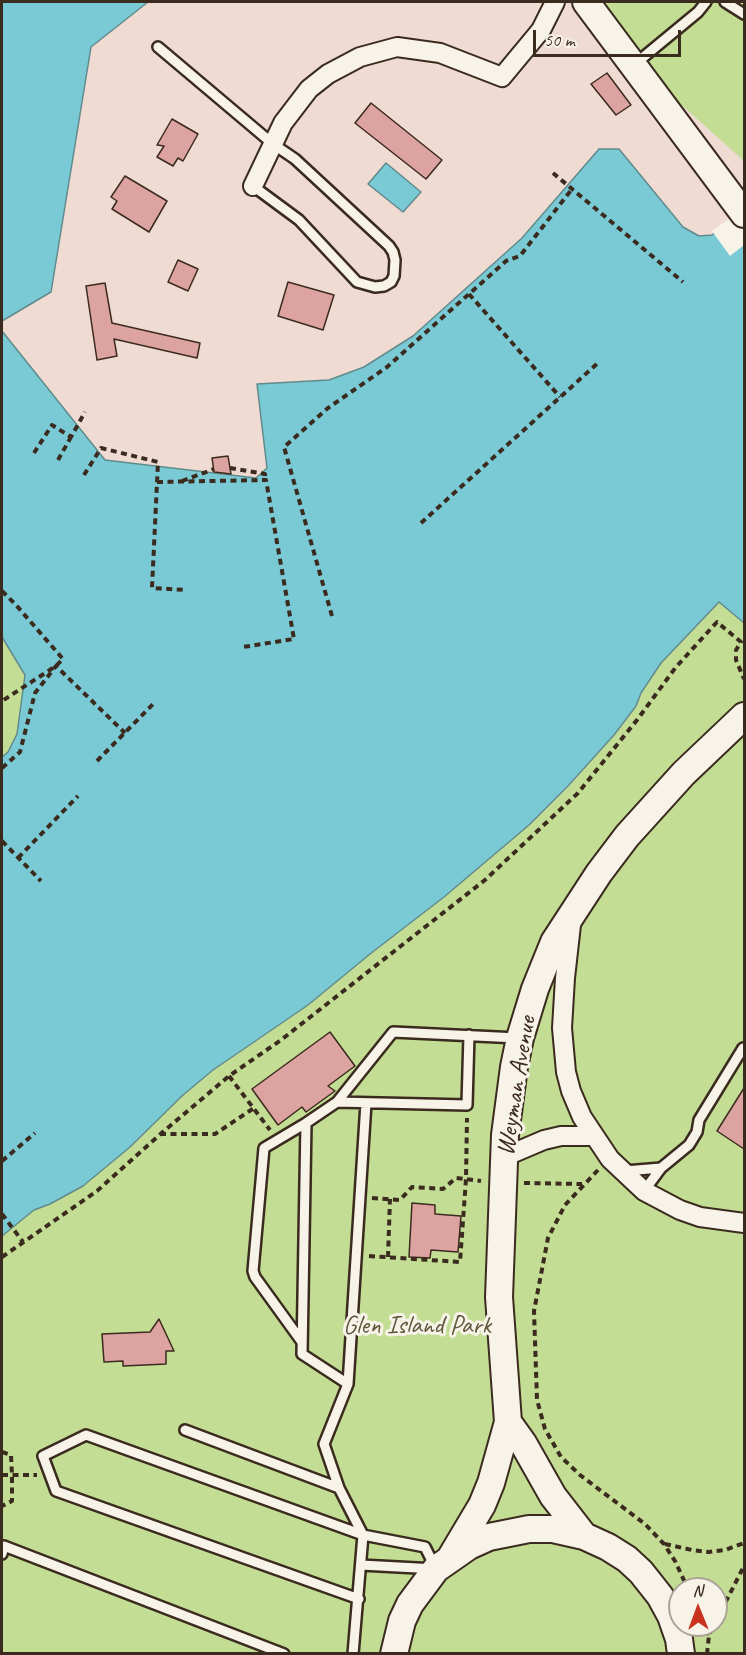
<!DOCTYPE html>
<html>
<head>
<meta charset="utf-8">
<style>
	body { margin:0 }
	#map { position:relative; width:746px; height:1655px; overflow:hidden; background:#f7f3e8; font-family:Caveat,sans-serif }
	canvas { display:block }
	.frame { position:absolute; inset:0; border:3px solid #3b2a1e; pointer-events:none }
	.north { position:absolute; left:668px; top:1577px; width:60px; height:60px; box-sizing:border-box; background:#f7f3e8; border:2px solid #aca397; border-radius:50%; rotate:359deg; font-size:16px; font-weight:700; line-height:24px; text-align:center; color:#3b2a1e }
	.north::after { content:''; display:block; margin:auto; width:21px; height:27px; background:#c8321e; clip-path:polygon(50% 0,100% 100%,50% 72%,0 100%) }
	.scale { position:absolute; left:533px; top:30px; width:148px; height:27px; box-sizing:border-box; border:3px solid #3b2a1e; border-top:0; padding-left:8px; font-size:18px; line-height:21px; white-space:nowrap; color:#3b2a1e; -webkit-text-stroke:4px #f7f3e8; paint-order:stroke }
</style>
</head>
<body>
<div id="map">
<canvas width="746" height="1655"></canvas>
<div class="frame"></div>
<div class="north">N</div>
<div class="scale">50 m</div>
</div>
<script>
const ctx = document.querySelector('canvas').getContext('2d');
ctx.lineJoin = 'round';
function fill(path, color) {
  ctx.fillStyle = color;
  ctx.fill(path, 'evenodd');
}
function shape(rows) {
  const path = new Path2D();
  for (const r of rows) {
    path.moveTo(r[0], r[1]);
    for (let i = 2; i < r.length; i += 2) path.lineTo(r[i], r[i + 1]);
  }
  return path;
}
function stroke(path, color, width, dash) {
  ctx.strokeStyle = color;
  ctx.lineWidth = width;
  ctx.lineCap = dash ? 'butt' : 'round';
  ctx.setLineDash(dash || []);
  ctx.stroke(path);
}
function write(font, color, halo, rows, align = 'center') {
  ctx.font = font + ' Caveat,sans-serif';
  ctx.lineWidth = 6;
  ctx.setLineDash([]);
  ctx.textBaseline = 'middle';
  ctx.strokeStyle = halo;
  ctx.fillStyle = color;
  for (const [text, x, y, turn = 0] of rows) {
    ctx.save();
    ctx.translate(x, y);
    ctx.rotate((+turn || 0) * Math.PI / 180);
    ctx.textAlign = isNaN(turn) ? turn : align;
    if (halo) ctx.strokeText(text, 0, 0);
    ctx.fillText(text, 0, 0);
    ctx.restore();
  }
}
const built = shape([
	[148,2,592,2,744,161,744,211,712,235,699,236,684,227,619,150,599,150,522,238,414,336,364,367,329,380,258,384,267,468,256,478,105,460,2,331,2,321,51,292,91,47]
]);
const green = shape([
	[592,2,744,2,744,161,647,74],
	[719,602,744,623,744,1653,2,1654,2,1236,34,1210,50,1204,83,1186,130,1147,183,1094,213,1070,308,1005,370,954,444,897,529,825,569,786,614,735,636,706,641,693,661,663],
	[680,1589,716,1589,716,1625,680,1625],
	[2,637,25,675,17,734,8,752,2,757]
]);
const water = shape([
	[2,2,148,2,91,47,51,292,2,321,2,2],
	[599,149,619,149,683,227,699,236,712,235,744,211,744,623,719,602,661,663,641,693,636,706,614,735,568,786,529,825,444,897,370,954,308,1005,213,1070,183,1095,130,1147,83,1186,50,1204,34,1210,2,1236,2,757,8,752,17,734,25,675,2,637,2,331,105,460,256,478,267,468,257,384,329,380,364,367,413,336,522,238,599,149],
	[386,163,421,192,403,212,368,184,386,163]
]);
const pier = shape([
	[744,208,744,245,730,256,712,231]
]);
const building = shape([
	[607,73,631,105,616,115,591,84,607,73],
	[371,103,442,160,426,179,355,123,371,103],
	[172,119,198,134,183,161,178,158,173,166,157,157,164,146,157,145,172,119],
	[125,176,167,201,149,232,112,209,117,201,111,197,125,176],
	[178,260,198,269,188,291,168,282,178,260],
	[288,282,334,295,323,330,278,316,288,282],
	[105,283,112,323,200,343,197,358,114,339,117,356,97,360,86,286,105,283],
	[228,456,231,474,214,472,212,458,228,456],
	[330,1032,355,1066,328,1086,335,1091,306,1112,302,1107,278,1125,252,1089,330,1032],
	[744,1088,744,1149,717,1131,744,1088],
	[412,1203,435,1205,435,1214,461,1216,458,1252,431,1250,430,1258,409,1257,412,1203],
	[159,1319,174,1351,166,1351,166,1364,123,1366,123,1361,104,1362,102,1334,150,1332,159,1319]
]);
const path = shape([
	[553,173,683,282],
	[469,294,560,397],
	[34,453,52,425,71,437,85,412],
	[58,460,71,437],
	[230,468,265,474,266,480],
	[84,475,101,448,158,462,152,588,187,590],
	[182,481,214,469],
	[157,482,266,480,294,639,243,647],
	[421,523,599,362],
	[2,591,16,605,63,659,56,666,2,701],
	[332,616,284,447,328,408,387,367,506,261,520,256,572,189],
	[97,761,155,702],
	[2,768,20,752,35,693,56,666,125,733],
	[2,841,41,881],
	[18,858,78,796],
	[229,1076,270,1130],
	[160,1134,215,1134,254,1108],
	[2,1161,35,1133],
	[598,1170,565,1205,548,1238,534,1311,537,1400,545,1429,561,1457,580,1475,645,1524,664,1544,675,1561,688,1589],
	[524,1183,582,1184],
	[372,1198,400,1200,412,1187,443,1189,456,1178,481,1181],
	[2,1214,23,1242],
	[369,1256,460,1262,466,1179,467,1118],
	[2,1257,97,1191,164,1131,229,1076,281,1040,485,880,578,793,637,720,676,667,717,622,741,642,736,650,736,660,744,679],
	[388,1257,390,1199],
	[2,1452,11,1455,12,1475,12,1501,2,1506],
	[2,1475,37,1475],
	[665,1544,692,1550,709,1552,725,1550,744,1543],
	[716,1621,744,1566],
	[704,1625,709,1635],
	[707,1654,709,1635,714,1625]
]);
const lane = shape([
	[725,2,744,14],
	[158,47,273,144,295,159,389,246,393,252,395,260,394,276,391,282,384,286,375,287,357,282,299,220,253,186],
	[635,64,698,12,706,2],
	[337,1102,467,1105,469,1035],
	[625,1171,661,1168],
	[644,1191,661,1168,689,1145,697,1132,699,1120,743,1048],
	[302,1342,255,1277,253,1271,264,1148,306,1123],
	[348,1384,366,1103],
	[185,1430,339,1488],
	[2,1554,4,1546,284,1654],
	[359,1599,56,1491,43,1456,86,1435,363,1535,425,1547,436,1569,361,1565],
	[353,1654,363,1535,339,1488,324,1444,348,1384,302,1354,306,1123,337,1102,393,1032,518,1038]
]);
const street = shape([
	[253,186,283,123,309,89,328,74,360,57,397,47,440,53,502,77,541,30,555,2],
	[572,916,565,978,562,1028,566,1072,571,1091,582,1117,610,1159,644,1191,680,1210,700,1217,744,1223],
	[504,1157,544,1140,561,1136,592,1136]
]);
const secondary = shape([
	[586,2,744,214],
	[508,1422,523,1443,553,1496,584,1536],
	[451,1557,482,1505,491,1483,508,1422,499,1297,505,1135,514,1067,520,1038,535,989,554,942,599,873,627,836,684,773,744,716],
	[394,1654,402,1621,410,1604,436,1569,469,1546,489,1537,529,1529,553,1529,584,1536,608,1547,627,1559,641,1572,660,1596,671,1616,679,1639,681,1654]
]);
const streetNames = [
	["Weyman Avenue",517,1086,-81]
];
const parkNames = [
	["Glen Island Park",417,1326]
];
fill(built, '#efdbd2');
fill(green, '#c3dd94');
fill(water, '#7acad5');
stroke(water, '#618a8c', 1.5);
fill(pier, '#f7f3e8');
fill(building, '#dda3a0');
stroke(building, '#3b2a1e', 1.5);
stroke(lane, '#3b2a1e', 14);
stroke(street, '#3b2a1e', 22);
stroke(secondary, '#3b2a1e', 30);
stroke(path, '#3b2a1e', 4, [6, 4.5]);
stroke(lane, '#f7f3e8', 9);
stroke(street, '#f7f3e8', 18);
stroke(secondary, '#f7f3e8', 26);
write('26px', '#3b2a1e', '#f7f3e8', streetNames);
write('26px', '#5d573c', '#f7f3e8', parkNames);
</script>
</body>
</html>
